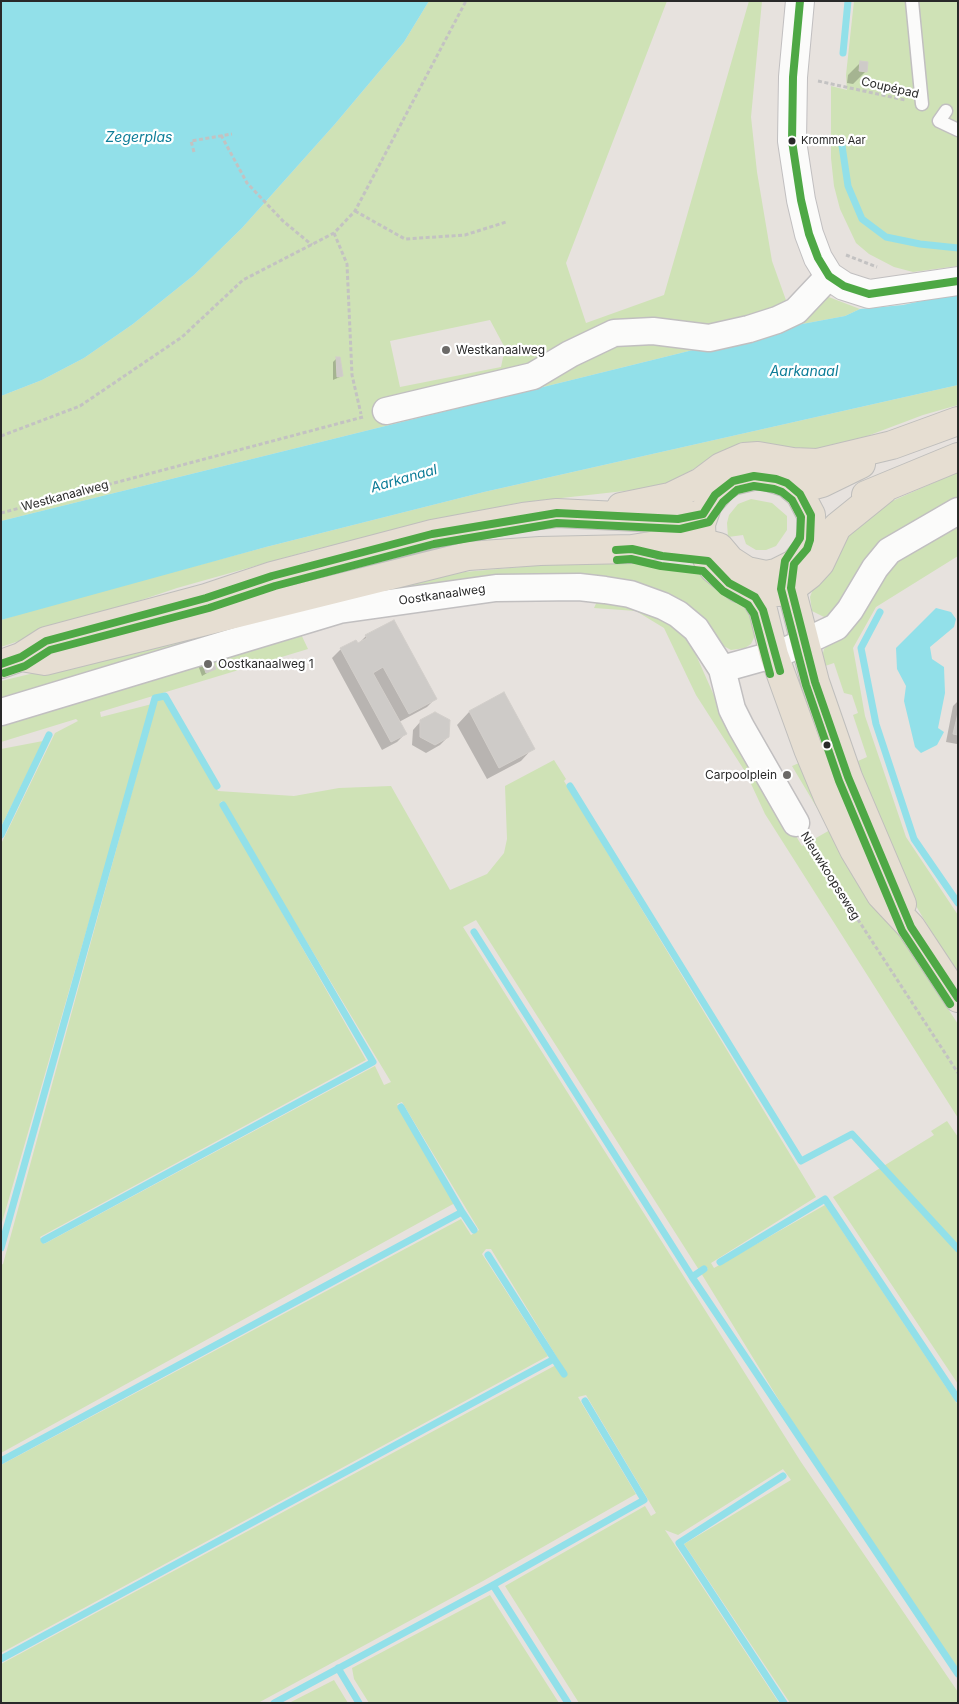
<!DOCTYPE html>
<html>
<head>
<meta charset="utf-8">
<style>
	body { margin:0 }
	#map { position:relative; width:959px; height:1704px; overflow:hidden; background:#e7e2de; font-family:Inter,sans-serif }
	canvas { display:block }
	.frame { position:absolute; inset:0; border:2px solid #292929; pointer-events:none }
</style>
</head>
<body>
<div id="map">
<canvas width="959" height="1704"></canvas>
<div class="frame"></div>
</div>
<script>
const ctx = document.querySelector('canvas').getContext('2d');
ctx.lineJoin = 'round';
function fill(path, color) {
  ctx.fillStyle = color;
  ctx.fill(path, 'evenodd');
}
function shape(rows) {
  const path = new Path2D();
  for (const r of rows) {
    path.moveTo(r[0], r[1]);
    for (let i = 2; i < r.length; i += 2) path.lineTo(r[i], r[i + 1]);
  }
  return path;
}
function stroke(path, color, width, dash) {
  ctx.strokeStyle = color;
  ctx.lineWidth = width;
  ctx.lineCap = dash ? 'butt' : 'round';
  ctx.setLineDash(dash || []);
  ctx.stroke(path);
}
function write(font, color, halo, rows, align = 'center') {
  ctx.font = font + ' Inter,sans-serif';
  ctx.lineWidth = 4.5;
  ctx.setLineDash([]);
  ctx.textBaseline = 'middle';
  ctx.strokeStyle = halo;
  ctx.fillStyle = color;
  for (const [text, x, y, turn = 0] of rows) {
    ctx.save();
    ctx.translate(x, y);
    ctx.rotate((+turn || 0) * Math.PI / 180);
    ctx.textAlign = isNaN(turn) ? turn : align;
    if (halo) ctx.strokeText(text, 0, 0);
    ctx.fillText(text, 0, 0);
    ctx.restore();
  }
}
const green = shape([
	[429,1,667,1,566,263,586,323,664,295,749,1,762,1,751,117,757,172,772,261,787,303,826,296,860,309,845,316,786,327,1,521,1,396,42,380,84,358,133,324,194,275,242,228,335,124,404,42],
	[490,320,505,348,501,367,400,387,390,341],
	[854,1,958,1,958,266,913,272,894,267,869,254,856,243,840,209,834,186,831,158,831,86,847,90,846,75],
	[958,385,958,405,923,415,854,441,820,449,784,447,717,454,673,482,651,488,517,503,312,550,177,588,1,647,1,620,49,605,266,547,484,492],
	[958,472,958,500,826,618,812,611,810,597,813,589,840,545,863,517,890,502],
	[751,499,772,503,787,516,787,530,776,546,766,550,756,550,746,544,743,535,728,537,727,523,729,515,738,504],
	[958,522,958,556,876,607,853,648,865,716,906,837,958,915,958,977,909,894,868,798,858,761,867,757,853,715,858,713,852,695,844,693,834,663,825,666,822,657,824,649,833,641,891,564],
	[658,563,689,568,699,573,713,585,744,605,751,614,757,631,751,644,745,648,731,650,605,582,353,601,399,585,464,572,555,564],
	[598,599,653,610,686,637,692,646,724,718,802,846,830,830,792,766,799,763,872,894,958,1024,958,1118,765,814,746,773,696,695,664,628,636,611,594,608],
	[253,620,243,631,97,669,1,700,1,681],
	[299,630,308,649,100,712,101,717,152,704,1,1226,1,844,55,733,78,721,76,719,1,742,1,716],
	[164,698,218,791,294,796,339,788,391,786,450,890,487,874,504,853,507,839,505,786,554,760,566,779,564,781,816,1197,711,1263,714,1268,825,1205,958,1405,958,1670,812,1454,701,1273,708,1269,706,1267,699,1270,476,920,463,927,801,1462,958,1692,958,1703,790,1703,684,1544,791,1480,783,1469,678,1535,665,1530,779,1703,579,1703,505,1586,645,1506,651,1516,656,1513,586,1395,578,1397,636,1494,483,1581,258,1703,1,1703,1,1664,556,1365,564,1375,567,1374,491,1249,486,1249,482,1254,548,1356,1,1653,1,1465,461,1219,471,1235,479,1230,402,1102,397,1104,455,1203,1,1453,1,1265,3,1264,157,700],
	[222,801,391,1082,384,1085,375,1066,44,1244,40,1237,366,1060,220,803],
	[43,741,1,827,1,749],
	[947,1121,958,1137,958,1384,833,1197,934,1135,931,1131],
	[490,1595,559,1703,369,1703,354,1679,352,1668],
	[334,1680,348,1703,289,1703]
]);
const water = shape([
	[1,1,429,1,404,42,335,124,242,228,194,275,133,324,84,358,42,380,1,396],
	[958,293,958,385,484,492,266,547,1,620,1,521,786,327,845,316,860,309,903,305],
	[936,608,951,612,956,619,954,627,930,647,932,659,944,667,945,693,938,728,944,732,937,745,921,753,915,747,904,701,906,686,897,669,896,648]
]);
const shadow = shape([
	[861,62,866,71,853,84,847,83,848,75],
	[337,358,342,376,333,380,333,362],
	[366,636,435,699,427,707,399,722,406,733,397,742,382,750,332,658,340,650,355,641,357,645],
	[202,661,214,669,202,676,198,665],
	[504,693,533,748,521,761,487,779,457,725,469,712],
	[958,701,958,743,957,744,946,742,953,706],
	[421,721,448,737,440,745,426,753,412,745,413,730]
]);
const stream = shape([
	[843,53,848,1],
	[841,139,848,186,862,219,886,237,920,244,958,248],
	[880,612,861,648,876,724,914,839,958,903],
	[570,786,801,1161,852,1134,958,1249],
	[1,835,49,735],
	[474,932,692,1277,958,1674],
	[462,1212,474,1230],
	[44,1240,373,1062,223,805],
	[1,1248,155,698,165,696,217,786],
	[720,1262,825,1199,958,1399],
	[692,1277,704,1269],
	[554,1359,564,1374],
	[1,1461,462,1212,401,1107],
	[783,1476,679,1543,784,1703],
	[493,1585,568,1703],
	[1,1659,554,1359,488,1255],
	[338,1668,359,1703],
	[274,1703,493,1585,644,1500,585,1401]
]);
const building = shape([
	[860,61,868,62,867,72,859,71,860,61],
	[336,357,340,357,343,376,337,377,336,357],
	[394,620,437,699,409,714,383,667,373,673,407,734,391,742,340,648,356,640,358,643,367,638,365,635,394,620],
	[211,656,216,669,206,673,201,660,211,656],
	[504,692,535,749,499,768,469,711,504,692],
	[435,712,450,720,449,737,435,745,420,737,420,720,435,712],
	[958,713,958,735,953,734,958,713]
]);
const path = shape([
	[818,81,905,100],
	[221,135,247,183,283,221,312,245],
	[194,152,191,141,232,134],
	[355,211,405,239,465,235,506,222],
	[334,233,347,264,352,375,361,414],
	[846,255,877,267],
	[1,436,80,406,182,337,243,280,334,233,355,211,466,1],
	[1,513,363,417],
	[808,843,958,1073]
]);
const service = shape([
	[912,1,922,104],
	[946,111,939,121,958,130]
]);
const minor = shape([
	[386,411,533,376,570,354,614,333,653,331,709,338,749,329,777,320,796,311,829,276],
	[722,669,783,652,836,627,850,610,875,568,889,551,958,511],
	[1,712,339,610,496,588,579,587,605,590,630,594,663,606,678,614,696,629,722,669,732,709,741,727,796,823]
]);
const tertiary = shape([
	[800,1,793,77,792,141,801,200,809,234,818,258,829,276,844,286,869,294,958,281]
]);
const primary = shape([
	[796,490,822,483,861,464],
	[866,495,958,457],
	[621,507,670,497,701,482,721,467,744,457,758,456,793,462,817,463,892,445,958,421],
	[793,570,791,588,815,682,848,777,902,904],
	[747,591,755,597,763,610,774,655,808,749,828,797,854,850,881,895,911,927,958,998],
	[21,657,45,661,468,556,540,551,632,549,663,544,693,545,711,545,719,547,730,560,747,571,766,575,776,573,794,564,807,549,812,534,811,515,800,494,787,483,765,476,754,476,733,481,723,487,708,504,701,524,702,545,708,561,714,569,738,588,761,593,778,592,796,585,809,575,820,563,837,527,884,489],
	[1,664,21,657,46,641,206,598,272,576,432,534,523,517,557,513,678,519,703,514]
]);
const bus1 = shape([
	[616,550,632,549,662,556,708,561,729,583,755,597,763,610,780,671],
	[1,664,21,657,46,641,206,598,272,576,432,534,557,513,678,519,703,514,715,495,733,481,754,476,776,479,787,483,800,494,811,515,810,540,807,549,794,564,791,588,815,682,848,777,911,927,958,998]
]);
const bus2 = shape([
	[617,560,631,559,661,566,703,571,723,591,748,605,754,614,770,674],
	[4,673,25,666,50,650,209,608,275,586,434,544,557,523,680,529,709,522,723,502,737,490,754,486,774,489,782,492,792,500,801,517,800,538,785,561,781,589,806,685,839,781,902,931,950,1004]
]);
const bus3 = shape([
	[800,1,793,77,792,141,801,200,809,234,818,258,829,276,844,286,869,294,958,281]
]);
const markers = [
	[792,141,4.5,"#292929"],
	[446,350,5,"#6c6a68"],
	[208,664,5,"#6c6a68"],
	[827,745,4.5,"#292929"],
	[787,775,5,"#6c6a68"]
];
const busNames = [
	["Kromme Aar",801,141]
];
const streetNames = [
	["Coupépad",890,88,13],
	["Westkanaalweg",65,496,-15],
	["Oostkanaalweg",442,595,-8],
	["Nieuwkoopseweg",830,876,58]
];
const poiNames = [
	["Westkanaalweg",456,350],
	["Oostkanaalweg 1",218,664],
	["Carpoolplein",777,775,"right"]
];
const waterNames = [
	["Zegerplas",139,138],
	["Aarkanaal",804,372],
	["Aarkanaal",404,479,-16]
];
fill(green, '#cfe2b6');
fill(water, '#92e0e9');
fill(shadow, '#0003');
stroke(stream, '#92e0e9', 7);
fill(building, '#cecbc8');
stroke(building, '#d2ceca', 1);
stroke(service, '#c1bfc0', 15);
stroke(minor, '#c1bfc0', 29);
stroke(tertiary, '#c1bfc0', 30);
stroke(primary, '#bfbebc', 30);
stroke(path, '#c3c2c2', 3, [4, 2.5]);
stroke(service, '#fbfbfa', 12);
stroke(minor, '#fbfbfa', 26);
stroke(tertiary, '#fbfbfa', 28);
stroke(primary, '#e6ded2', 28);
stroke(bus1, '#4ea845', 8);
stroke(bus2, '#4ea845', 8);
stroke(bus3, '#4ea845', 8);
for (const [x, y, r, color] of markers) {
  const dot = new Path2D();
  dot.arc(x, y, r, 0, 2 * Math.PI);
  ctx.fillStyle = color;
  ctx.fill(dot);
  stroke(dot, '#fff', 2);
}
write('11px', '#292929', '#fff', busNames, 'left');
write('12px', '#292929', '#fff', streetNames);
write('12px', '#292929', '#fff', poiNames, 'left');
write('italic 14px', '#0d7d98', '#fff', waterNames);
</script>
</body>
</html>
